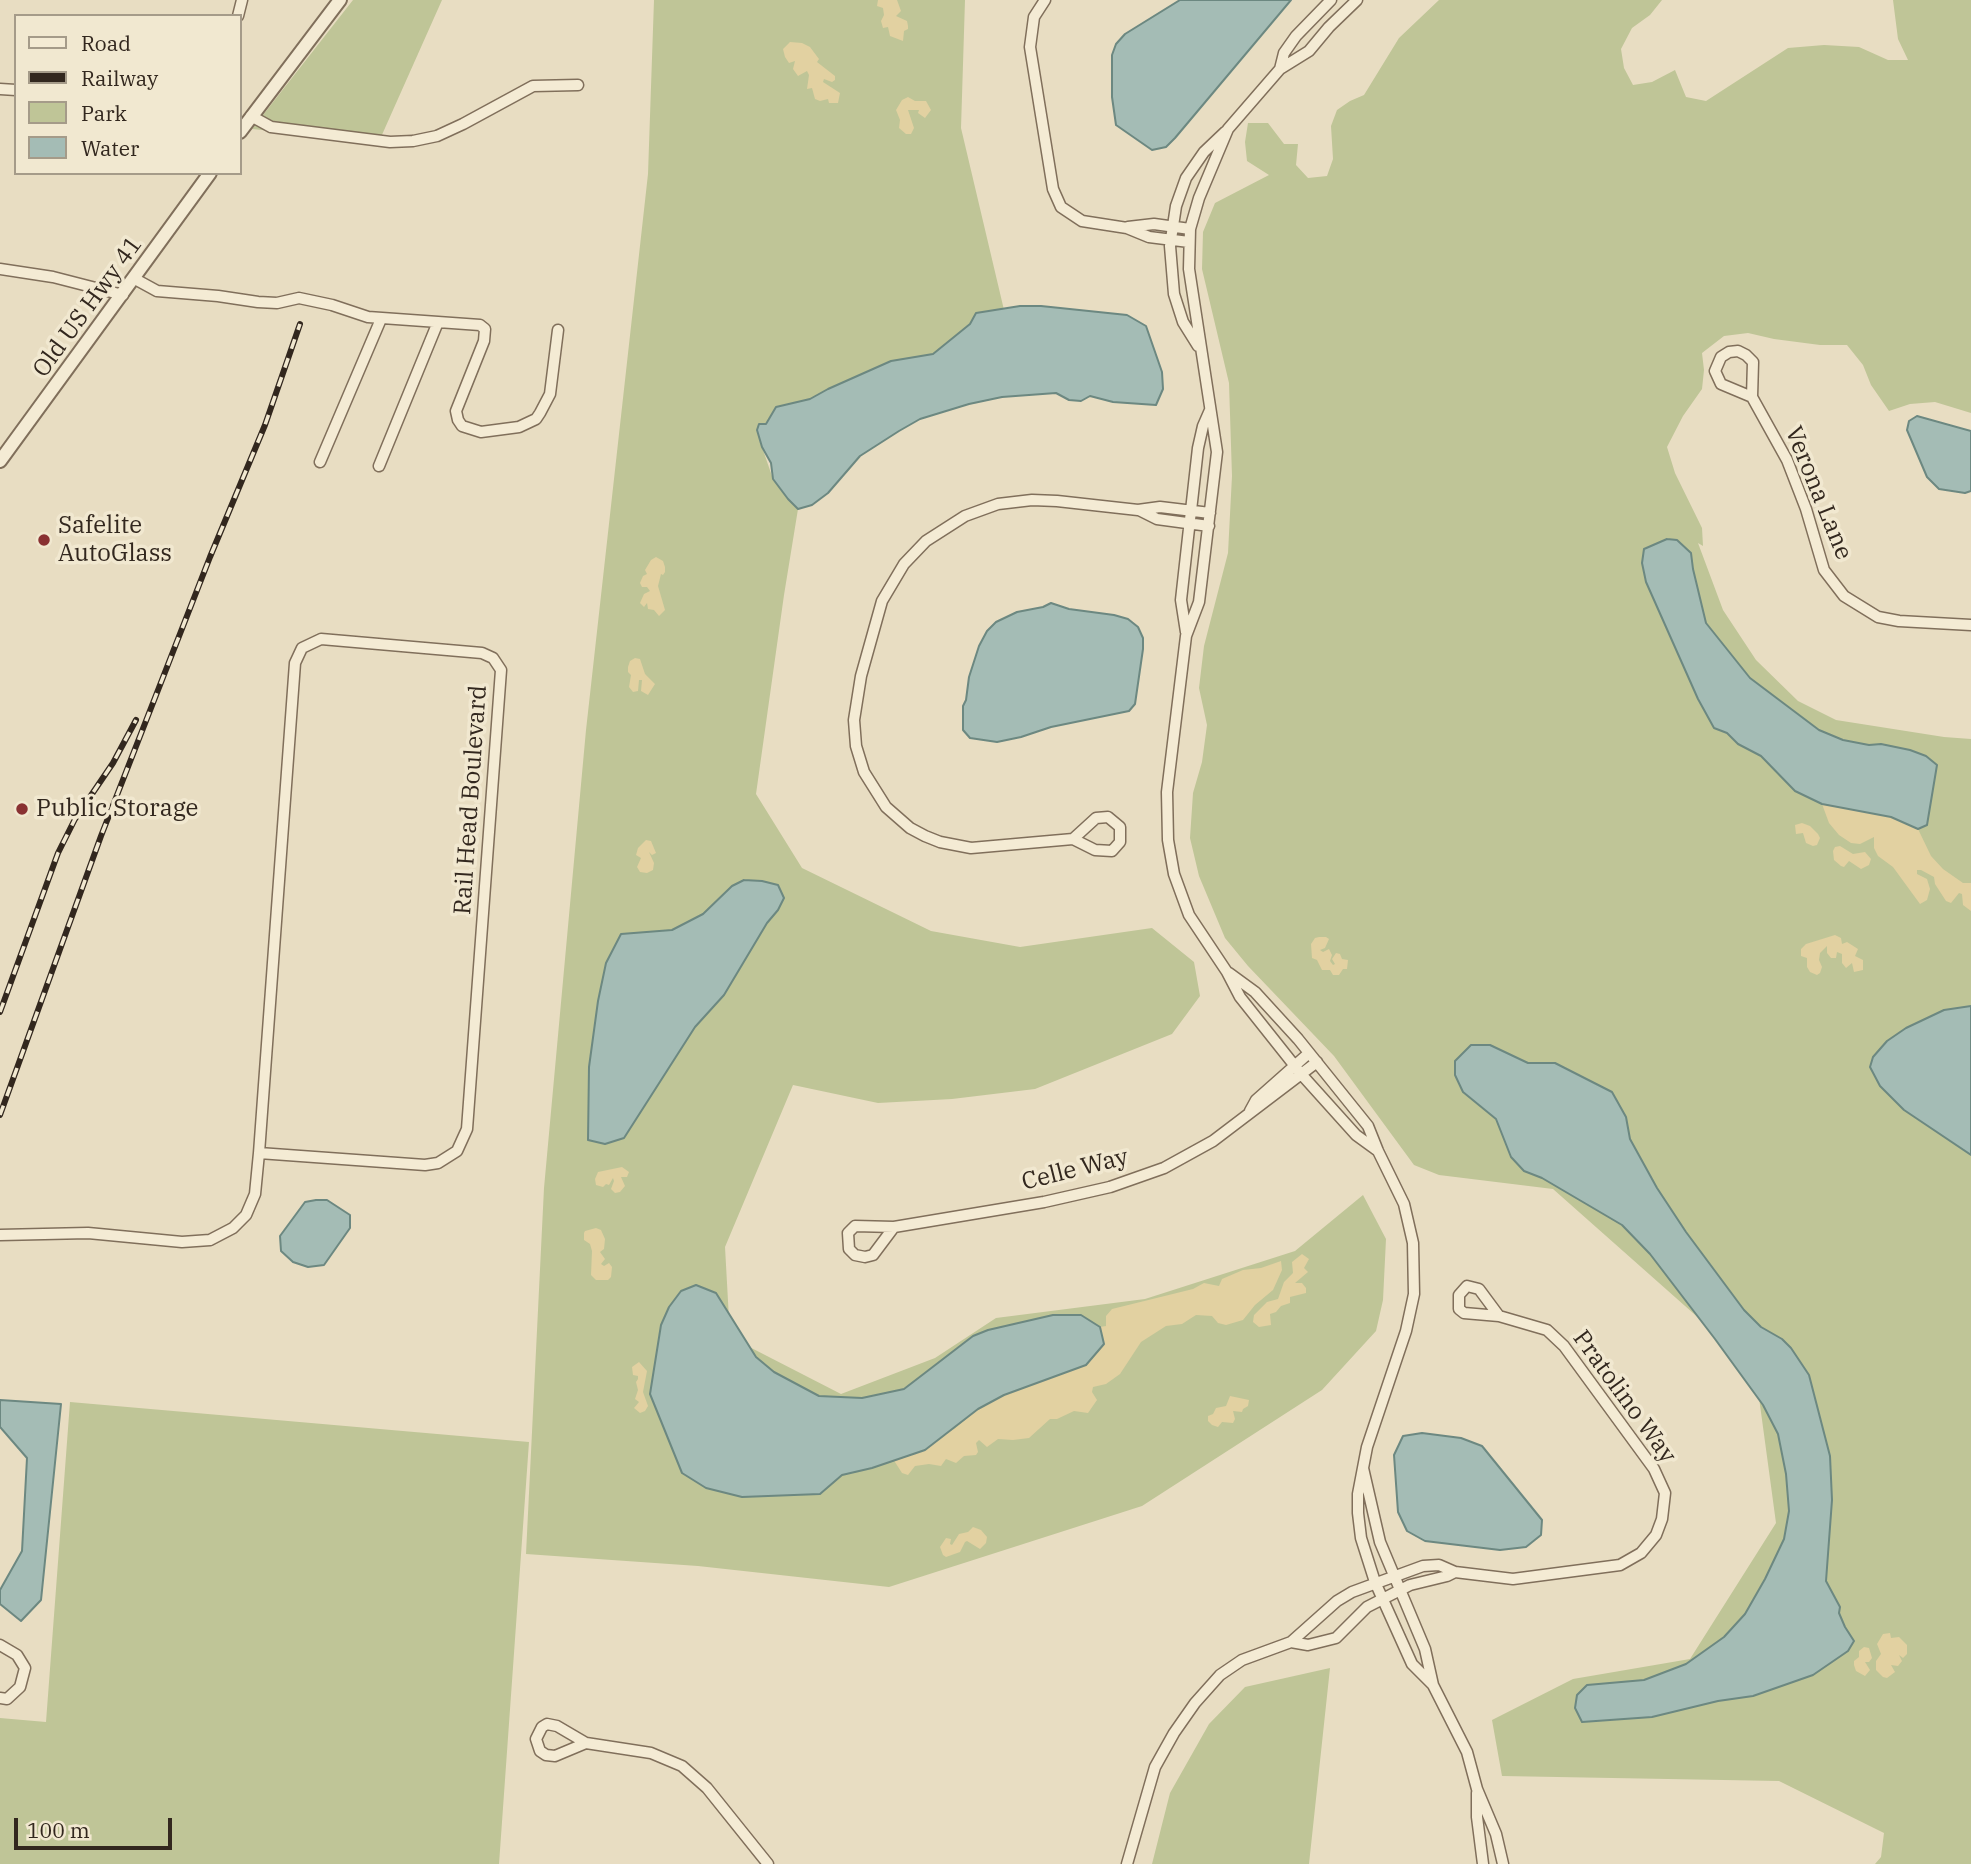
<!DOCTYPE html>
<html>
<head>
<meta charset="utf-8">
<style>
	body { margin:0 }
	#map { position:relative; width:1971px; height:1864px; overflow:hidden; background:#e8ddc2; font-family:"IBM Plex Serif",serif }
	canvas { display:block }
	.legend { position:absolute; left:14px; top:14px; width:228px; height:161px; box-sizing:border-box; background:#f1e8d0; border:2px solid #a59b89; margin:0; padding:9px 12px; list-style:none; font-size:21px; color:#32271e }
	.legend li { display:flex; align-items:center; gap:14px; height:35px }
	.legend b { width:35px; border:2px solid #a59b89 }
	.scale { position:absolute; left:14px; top:1818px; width:158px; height:32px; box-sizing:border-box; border:4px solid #32271e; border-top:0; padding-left:9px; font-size:21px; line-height:24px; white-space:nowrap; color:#32271e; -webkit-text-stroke:5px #f1e8d0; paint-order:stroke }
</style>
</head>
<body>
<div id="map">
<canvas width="1971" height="1864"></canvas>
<ul class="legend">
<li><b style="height:9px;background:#f4ebd4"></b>Road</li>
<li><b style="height:9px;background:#32271e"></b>Railway</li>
<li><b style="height:19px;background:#bfc597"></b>Park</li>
<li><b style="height:19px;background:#a4bcb5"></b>Water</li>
</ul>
<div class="scale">100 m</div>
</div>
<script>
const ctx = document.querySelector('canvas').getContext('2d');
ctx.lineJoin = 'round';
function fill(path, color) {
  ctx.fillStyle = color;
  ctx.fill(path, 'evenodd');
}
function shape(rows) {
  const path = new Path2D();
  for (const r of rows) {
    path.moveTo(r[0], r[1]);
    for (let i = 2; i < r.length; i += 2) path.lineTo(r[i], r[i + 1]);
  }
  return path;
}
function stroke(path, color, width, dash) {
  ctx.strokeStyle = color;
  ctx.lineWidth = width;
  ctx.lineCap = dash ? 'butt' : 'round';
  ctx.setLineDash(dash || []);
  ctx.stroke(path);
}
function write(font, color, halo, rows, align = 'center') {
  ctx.font = font + ' "IBM Plex Serif",serif';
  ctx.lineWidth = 7;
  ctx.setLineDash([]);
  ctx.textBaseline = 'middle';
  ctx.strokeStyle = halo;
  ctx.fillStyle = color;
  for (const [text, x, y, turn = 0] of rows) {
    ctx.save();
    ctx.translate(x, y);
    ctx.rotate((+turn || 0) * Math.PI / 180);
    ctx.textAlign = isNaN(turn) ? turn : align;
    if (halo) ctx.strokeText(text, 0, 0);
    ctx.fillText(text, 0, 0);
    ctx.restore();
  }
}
const green = shape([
	[353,0,442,0,381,137,342,138,252,129],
	[654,0,965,0,961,128,1004,310,976,313,970,324,933,354,891,361,828,389,810,399,777,407,762,447,773,479,798,509,784,595,756,794,802,868,931,931,1020,947,1152,928,1194,962,1200,996,1172,1034,1035,1089,952,1099,878,1103,793,1085,725,1247,730,1337,841,1394,935,1358,996,1318,1145,1299,1295,1251,1363,1195,1386,1239,1383,1300,1376,1331,1322,1390,1142,1506,889,1587,698,1566,526,1554,544,1188,586,730,648,174],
	[1439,0,1662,0,1650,15,1632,28,1621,49,1624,68,1633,85,1652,82,1675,70,1686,97,1706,101,1788,48,1824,45,1859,47,1888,60,1908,60,1898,39,1893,0,1971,0,1971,413,1935,402,1910,404,1889,411,1871,385,1863,365,1847,345,1820,345,1774,339,1748,333,1724,336,1702,353,1704,370,1702,389,1683,416,1667,447,1675,473,1702,528,1703,546,1698,543,1723,610,1756,660,1798,701,1836,720,1944,737,1971,739,1971,1864,1875,1864,1881,1857,1884,1833,1779,1781,1502,1776,1492,1720,1573,1679,1690,1659,1776,1523,1755,1368,1553,1189,1439,1175,1414,1165,1334,1056,1248,966,1225,938,1199,876,1190,838,1193,793,1202,762,1207,725,1199,688,1204,646,1228,553,1232,476,1229,383,1202,269,1203,232,1215,203,1269,175,1247,161,1245,142,1248,123,1268,123,1284,144,1298,144,1296,165,1308,178,1327,176,1333,159,1331,126,1337,110,1350,101,1364,95,1399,38],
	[70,1402,529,1442,499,1864,0,1864,0,1718,46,1722],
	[1330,1668,1309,1864,1152,1864,1170,1793,1209,1724,1245,1687]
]);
const sand = shape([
	[878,0,897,0,901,11,896,16,907,21,908,26,908,29,904,31,903,41,890,36,888,27,883,28,881,21,884,15,883,8,877,6],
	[790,42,802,43,810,47,819,59,817,62,835,76,835,80,832,82,824,79,823,82,840,93,838,103,829,103,828,99,820,101,815,99,812,88,807,89,809,75,807,71,798,76,793,69,795,61,789,63,785,57,783,49],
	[908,97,915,101,926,101,931,110,925,118,918,113,919,110,908,110,914,128,911,134,906,134,899,128,900,120,896,110,902,100],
	[656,557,663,561,665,567,665,572,663,575,661,574,658,586,665,610,659,616,654,610,648,609,647,603,644,607,640,603,644,594,650,591,647,587,642,587,640,583,643,576,647,574,645,570,651,560],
	[635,658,640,659,645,674,655,684,648,695,641,691,642,680,639,680,638,691,633,692,629,687,631,675,628,672,628,667,630,661],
	[1822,804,1891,817,1918,829,1931,856,1943,869,1963,883,1971,883,1971,911,1963,905,1962,894,1959,893,1951,903,1946,901,1935,884,1934,877,1921,870,1917,870,1917,874,1927,879,1930,889,1927,900,1920,904,1893,867,1878,856,1874,848,1874,837,1860,844,1851,843,1839,835,1829,823],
	[1802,823,1810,826,1818,834,1820,838,1817,845,1813,846,1806,843,1803,833,1796,834,1795,825],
	[646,840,651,841,656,853,652,855,649,852,654,863,653,870,647,873,640,872,637,867,641,858,636,855,638,848],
	[1840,846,1853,854,1865,852,1871,859,1869,865,1861,869,1849,861,1844,867,1841,866,1834,860,1833,851,1835,847],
	[1835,935,1841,938,1842,944,1847,942,1858,949,1855,956,1863,960,1863,970,1854,972,1852,963,1846,968,1842,963,1842,954,1837,952,1836,958,1831,958,1827,953,1827,946,1820,953,1819,960,1822,967,1820,973,1817,975,1810,972,1807,967,1807,958,1801,956,1801,949,1806,944],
	[1319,937,1326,937,1329,939,1325,948,1320,950,1323,952,1329,949,1332,955,1330,961,1333,965,1335,964,1332,959,1336,953,1340,954,1342,959,1348,960,1347,969,1343,969,1339,975,1333,975,1330,970,1322,970,1317,960,1312,958,1311,944,1315,938],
	[622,1167,629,1172,627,1177,621,1177,625,1186,620,1192,615,1193,611,1189,614,1181,613,1178,609,1185,606,1184,603,1187,596,1185,595,1179,598,1172],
	[596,1228,601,1230,605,1239,604,1249,600,1252,605,1259,601,1264,604,1266,609,1263,612,1267,611,1277,608,1280,596,1280,591,1275,592,1251,590,1244,584,1240,584,1233,585,1231],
	[1302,1254,1309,1259,1304,1268,1308,1272,1295,1283,1302,1283,1306,1288,1306,1293,1290,1297,1290,1303,1281,1306,1276,1312,1270,1314,1271,1325,1259,1327,1253,1322,1254,1315,1267,1302,1278,1299,1284,1282,1293,1273,1292,1262],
	[1281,1261,1282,1270,1273,1290,1255,1305,1243,1320,1226,1325,1218,1323,1212,1316,1196,1315,1182,1324,1166,1326,1141,1342,1120,1374,1106,1384,1093,1387,1092,1392,1097,1400,1088,1413,1074,1411,1057,1419,1050,1419,1029,1438,1013,1440,998,1439,987,1447,979,1440,976,1443,978,1452,976,1455,964,1456,956,1463,946,1459,941,1466,929,1464,915,1466,908,1475,902,1473,893,1459,954,1429,978,1409,1004,1394,1086,1365,1104,1345,1100,1327,1106,1326,1106,1316,1112,1309,1193,1289,1204,1283,1219,1286,1222,1279,1243,1270,1261,1268],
	[639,1362,647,1371,643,1392,648,1406,645,1411,640,1413,634,1408,639,1402,635,1399,638,1390,636,1382,638,1379,638,1376,633,1375,632,1367],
	[1230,1396,1249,1400,1248,1406,1243,1409,1242,1412,1233,1411,1235,1419,1233,1423,1222,1422,1218,1427,1212,1425,1208,1421,1208,1416,1213,1414,1216,1408,1226,1406],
	[973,1527,981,1530,987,1537,986,1543,980,1549,967,1541,965,1542,960,1552,946,1557,943,1555,940,1547,946,1538,951,1539,950,1544,952,1545,959,1534,968,1532],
	[1890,1633,1891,1638,1899,1637,1907,1645,1907,1654,1903,1658,1899,1655,1902,1661,1898,1666,1891,1665,1895,1672,1887,1678,1883,1677,1876,1670,1876,1661,1881,1654,1877,1644,1883,1634],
	[1864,1647,1869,1648,1872,1658,1869,1662,1865,1662,1870,1670,1865,1676,1856,1671,1854,1665,1854,1661,1859,1657,1859,1651]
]);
const water = shape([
	[1180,0,1291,0,1175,138,1166,147,1152,150,1116,125,1112,97,1112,55,1116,44,1125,34,1180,0],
	[1020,306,1041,306,1127,315,1146,326,1162,372,1163,389,1156,405,1113,402,1090,396,1081,401,1069,400,1056,393,1002,397,969,404,920,419,899,431,860,456,828,493,812,505,798,509,788,499,773,479,771,463,762,447,757,430,759,424,766,424,776,407,810,399,828,389,891,361,933,354,970,324,976,313,1020,306],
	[1917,416,1971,431,1971,491,1965,493,1939,489,1927,477,1907,430,1909,421,1917,416],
	[1667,539,1677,540,1691,553,1693,569,1706,623,1750,678,1819,730,1843,740,1869,745,1881,744,1910,750,1926,756,1937,765,1927,825,1918,829,1891,817,1822,804,1795,791,1761,756,1738,744,1727,733,1714,728,1698,699,1646,582,1642,563,1644,549,1667,539],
	[1051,603,1069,609,1114,615,1128,619,1138,627,1143,638,1143,649,1135,704,1129,711,1051,727,1021,737,997,742,970,738,963,730,963,706,966,700,969,677,979,646,987,631,996,622,1017,612,1043,607,1051,603],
	[744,880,762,881,778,885,784,898,778,910,767,923,724,995,695,1027,624,1138,605,1144,588,1140,589,1067,598,1001,606,963,621,934,672,930,703,914,732,886,744,880],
	[1971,1006,1971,1155,1904,1110,1880,1086,1870,1067,1873,1057,1887,1041,1906,1028,1944,1010,1971,1006],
	[1471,1045,1490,1045,1528,1063,1555,1063,1612,1092,1626,1117,1630,1139,1657,1188,1686,1232,1744,1310,1761,1327,1782,1339,1791,1348,1809,1375,1830,1456,1832,1500,1826,1581,1840,1607,1839,1613,1845,1627,1854,1641,1848,1651,1813,1675,1753,1696,1718,1701,1652,1717,1582,1722,1575,1708,1577,1695,1587,1685,1644,1680,1686,1664,1724,1637,1745,1614,1765,1579,1784,1539,1789,1511,1786,1474,1778,1434,1763,1405,1715,1339,1650,1254,1622,1225,1542,1178,1524,1171,1511,1157,1496,1119,1463,1092,1455,1075,1455,1061,1471,1045],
	[316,1200,327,1200,350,1215,350,1228,324,1265,308,1267,293,1262,281,1251,280,1236,305,1202,316,1200],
	[696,1285,716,1293,756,1357,774,1372,819,1396,862,1398,904,1389,973,1336,988,1330,1053,1315,1081,1315,1100,1327,1104,1344,1086,1365,1004,1395,978,1409,925,1450,872,1468,842,1475,820,1494,742,1497,706,1488,682,1473,650,1394,661,1325,669,1307,681,1291,696,1285],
	[0,1400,61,1404,41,1600,21,1621,0,1604,0,1590,22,1551,27,1458,0,1427,0,1400],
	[1422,1433,1461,1438,1482,1446,1542,1520,1541,1535,1526,1547,1500,1550,1425,1541,1407,1531,1398,1512,1394,1455,1403,1436,1422,1433]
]);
const minor = shape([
	[1045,0,1034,17,1030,47,1053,189,1061,207,1082,221,1127,228,1149,237,1189,242],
	[1357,0,1329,27,1309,51,1280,69,1228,129,1199,198,1190,229,1189,269,1217,452,1199,602,1186,636,1167,792,1168,840,1174,874,1189,915,1227,972,1240,997,1302,1075,1356,1135,1378,1151],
	[238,16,242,0],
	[1280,69,1284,53,1296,36,1331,0],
	[0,89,16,90],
	[251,116,271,127,390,142,413,141,437,136,463,124,533,86,578,85],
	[1128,227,1154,224,1190,229],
	[0,269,53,277,123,295],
	[135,279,157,291,218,296,258,302,277,303,299,298,332,305,368,317,480,325,485,329,484,341,456,411,458,420,462,426,481,432,519,427,536,419,540,413,550,394,558,330],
	[1198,346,1183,322,1174,294,1170,246,1176,206,1186,178,1204,152,1225,132],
	[1752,397,1721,384,1715,371,1721,357,1729,352,1738,351,1746,355,1753,362,1752,397,1787,460,1806,509,1824,570,1844,596,1878,617,1899,621,1971,625],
	[320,462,381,319],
	[379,466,438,322],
	[1139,510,1157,519,1209,526],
	[1186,632,1181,600,1198,448,1203,426,1210,410],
	[321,639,482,653,493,658,501,670,467,1129,457,1151,438,1163,425,1165,259,1153,295,663,302,648,321,639],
	[1073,839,1096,818,1108,817,1120,827,1120,842,1112,851,1095,850,1073,839,971,848,940,842,925,836,910,828,886,807,864,772,856,746,854,720,861,676,882,601,904,564,926,541,965,516,998,504,1032,500,1057,501,1138,510,1160,507,1210,513],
	[1229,973,1255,992,1298,1039,1368,1126,1378,1151,1404,1204,1413,1243,1414,1294,1406,1331,1367,1447,1358,1494,1358,1513,1361,1538,1375,1582,1412,1664,1433,1685,1425,1649,1380,1542,1363,1468],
	[1250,1111,1256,1100,1309,1053],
	[894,1227,873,1255,865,1257,855,1255,849,1249,848,1233,855,1226,894,1227,1044,1202,1110,1187,1164,1168,1213,1141,1317,1062],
	[0,1235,88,1233,182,1242,210,1240,233,1228,246,1215,255,1194,259,1153],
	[1291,1642,1308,1645,1336,1638,1367,1607,1410,1585,1447,1576,1455,1572],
	[0,1645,17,1655,25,1668,20,1687,7,1699,0,1698],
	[1433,1685,1467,1752,1477,1789,1496,1834,1503,1864],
	[586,1743,555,1756,546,1755,540,1751,536,1739,542,1727,547,1724,557,1726,586,1743,651,1753,682,1766,707,1788,768,1864],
	[1477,1793,1477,1817,1483,1864],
	[1127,1864,1155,1767,1174,1733,1195,1703,1220,1675,1242,1660,1291,1642,1337,1601,1352,1592,1423,1566,1439,1565,1455,1572,1513,1579,1620,1565,1641,1553,1656,1535,1662,1519,1665,1493,1654,1469,1564,1346,1547,1330,1499,1316,1479,1289,1467,1286,1459,1295,1459,1309,1464,1313,1499,1316]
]);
const tertiary = shape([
	[240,132,340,0],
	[0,461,210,173]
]);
const rail = shape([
	[0,1012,58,853,75,819,113,763,136,720],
	[0,1115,101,836,210,557,265,425,300,324]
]);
const markers = [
	[44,540,7,"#893132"],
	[22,809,7,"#893132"]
];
const streetNames = [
	["Old US Hwy 41",88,307,-54],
	["Verona Lane",1818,493,68],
	["Rail Head Boulevard",471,800,-86],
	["Celle Way",1075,1170,-14],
	["Pratolino Way",1624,1397,54]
];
const poiNames = [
	["Safelite",58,526],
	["AutoGlass",58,554],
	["Public Storage",36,809]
];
fill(green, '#bfc597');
fill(sand, '#e2d1a1');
fill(water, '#a4bcb5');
stroke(water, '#6c8881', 2);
stroke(minor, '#806f5b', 13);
stroke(tertiary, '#806f5b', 16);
stroke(minor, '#f4ebd4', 10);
stroke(tertiary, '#f4ebd4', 12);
stroke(rail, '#32271e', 6);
stroke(rail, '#f1e8d0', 3.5, [10]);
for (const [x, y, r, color] of markers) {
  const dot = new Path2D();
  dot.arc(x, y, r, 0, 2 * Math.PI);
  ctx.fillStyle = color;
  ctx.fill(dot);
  stroke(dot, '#f1e8d0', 2.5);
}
write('24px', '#32271e', '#f1e8d0', streetNames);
write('24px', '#32271e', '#f1e8d0', poiNames, 'left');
</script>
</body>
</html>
